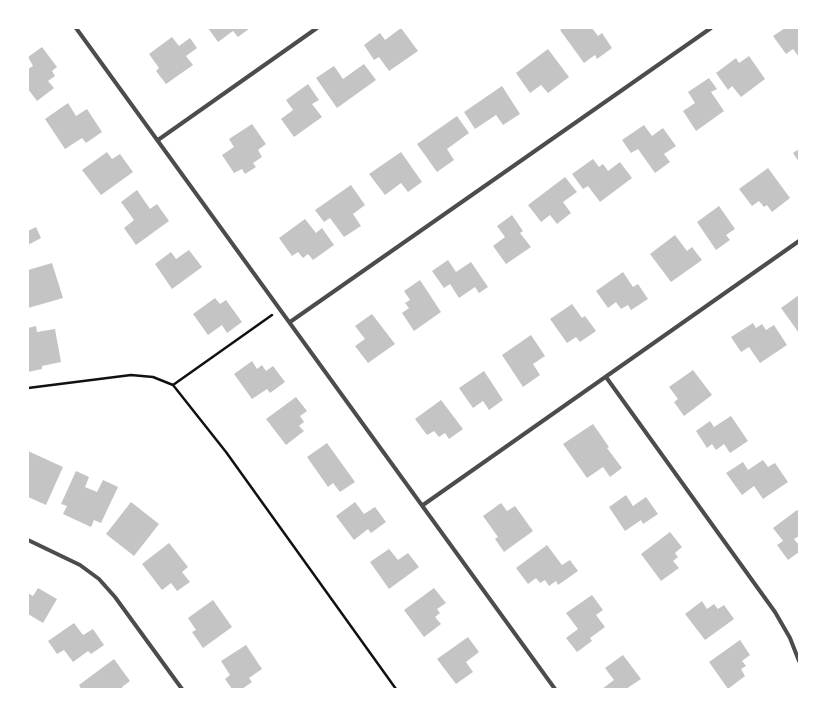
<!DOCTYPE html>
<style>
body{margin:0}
#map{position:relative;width:827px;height:717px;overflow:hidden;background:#fff;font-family:"Roboto Serif",serif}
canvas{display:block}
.frame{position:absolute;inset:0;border:29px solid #fff;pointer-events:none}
</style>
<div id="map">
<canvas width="827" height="717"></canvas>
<div class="frame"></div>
</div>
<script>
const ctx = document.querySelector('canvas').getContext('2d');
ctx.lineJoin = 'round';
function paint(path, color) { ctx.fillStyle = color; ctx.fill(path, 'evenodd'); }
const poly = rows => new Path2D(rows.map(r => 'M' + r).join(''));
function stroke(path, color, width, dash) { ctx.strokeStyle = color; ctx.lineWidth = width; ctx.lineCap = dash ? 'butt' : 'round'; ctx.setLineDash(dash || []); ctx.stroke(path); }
const building = poly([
 [208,28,250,28,238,37,233,31,218,42],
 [401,28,418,51,389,71,379,57,374,60,364,45,380,33,385,40],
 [564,28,592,28,598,36,602,33,612,48,597,59,595,55,584,63,560,30],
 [785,28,799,28,799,57,793,49,786,54,773,36],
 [172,37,179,46,190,38,197,48,186,56,193,65,166,84,156,71,159,68,149,54],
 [42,47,57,67,52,71,55,76,48,81,54,88,37,101,28,89,28,69,33,66,28,57],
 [548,49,569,77,548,93,541,85,530,93,516,73],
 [749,56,765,79,741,97,732,86,728,90,716,73,736,58,739,63],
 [364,64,376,80,337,108,316,78,334,66,343,79],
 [709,78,717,89,711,92,724,111,696,131,683,111,695,103,688,92],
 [308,84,319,100,312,104,322,117,294,137,281,119,293,110,286,100],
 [502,86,520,114,503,125,496,115,475,129,464,112],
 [68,103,76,116,87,109,102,132,86,143,82,138,65,149,45,119],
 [457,116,469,133,447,149,454,160,437,172,417,144],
 [252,124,266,144,258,150,262,157,253,163,256,167,245,174,242,169,234,173,222,155,234,147,229,139],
 [644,125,652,136,663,128,676,146,664,154,670,162,655,173,638,149,631,153,622,140],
 [799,149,799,162,793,153],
 [107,152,112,159,120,154,133,172,101,195,82,170],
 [401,152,422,182,408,192,401,183,385,195,369,174],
 [593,159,599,167,603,164,608,171,620,162,632,178,600,202,588,186,583,189,572,174],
 [768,168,790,198,772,212,767,205,764,207,759,201,752,206,739,189],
 [565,177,577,192,563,202,571,213,557,224,550,215,541,222,528,205],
 [351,185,365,205,353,214,361,226,344,237,330,218,324,222,315,210],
 [137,190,150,209,157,204,169,221,136,245,124,228,134,220,121,202],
 [719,206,735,229,726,235,730,240,716,250,697,222],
 [512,215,523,231,520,233,531,247,506,264,493,246,505,237,497,226],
 [305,219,316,233,322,228,334,245,313,260,308,254,303,258,298,252,292,256,279,238],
 [36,227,41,238,28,245,28,231],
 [675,235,687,251,692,247,702,260,671,282,650,254],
 [189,250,202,267,172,289,155,264,171,252,176,259],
 [448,260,456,272,471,262,488,287,479,293,475,287,459,298,450,284,444,288,432,271],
 [52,263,63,298,28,308,28,270],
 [623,272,633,287,638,284,648,299,631,310,628,305,621,309,616,302,608,308,596,291],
 [420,280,441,312,414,331,402,313,409,308,405,303,410,300,404,291],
 [799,295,799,333,781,308],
 [215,298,220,304,226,300,242,322,227,333,222,325,208,335,193,314],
 [572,304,582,318,585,316,596,331,580,342,576,337,567,343,550,319],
 [372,314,395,344,368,363,355,346,365,339,355,326],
 [753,323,756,328,762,324,766,330,774,325,787,345,760,363,749,347,741,352,731,337],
 [36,326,37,332,55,329,61,362,42,366,42,369,28,372,28,328],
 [531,335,545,356,533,364,540,375,523,387,502,355],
 [252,361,257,369,262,365,266,371,273,366,285,382,270,393,267,389,252,399,234,374],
 [693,370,712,395,684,416,674,402,678,399,669,387],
 [484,371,503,400,489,410,483,401,473,408,459,388],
 [296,397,307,411,300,416,304,422,299,426,304,431,286,445,266,419],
 [441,400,463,429,449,439,445,433,439,437,434,431,427,435,415,419],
 [731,416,748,441,730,453,724,444,716,450,712,444,707,448,696,431,710,421,714,427],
 [593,424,609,447,607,448,622,468,610,477,603,467,587,478,563,444],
 [327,443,355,482,340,492,333,483,328,487,307,457],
 [28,451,63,467,46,505,28,497],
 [763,460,768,467,775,463,788,482,763,499,754,486,742,495,726,473,743,462,748,470],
 [76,471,89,477,85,487,97,492,103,480,118,487,101,523,94,520,91,527,63,514,67,506,61,504],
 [626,495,633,506,646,497,658,514,643,524,641,520,625,531,609,507],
 [131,502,159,524,134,556,106,534],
 [355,502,364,514,375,507,386,522,371,533,368,529,354,540,336,516],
 [501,503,507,511,515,506,533,531,504,552,495,539,498,537,483,516],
 [797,510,799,512,799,536,794,539,799,545,799,552,788,560,777,545,783,541,773,528],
 [670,532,682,547,675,553,678,557,673,561,679,568,661,581,641,554],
 [169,543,188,567,182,572,190,582,177,591,171,583,162,590,142,564],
 [547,545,562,565,570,560,578,571,558,585,556,581,549,586,545,580,540,583,536,578,528,584,516,568],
 [389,549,398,560,408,553,419,567,389,589,370,562],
 [38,588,57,599,43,623,28,614,28,593,33,596],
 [434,588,446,603,437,609,440,613,435,617,441,624,424,637,404,610],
 [592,595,603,610,596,615,605,627,590,638,592,641,577,652,566,638,578,629,566,613],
 [213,600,232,627,203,648,192,632,196,630,188,618],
 [702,601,707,609,714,604,718,609,724,605,734,619,705,640,685,614],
 [74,623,83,635,93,629,104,645,91,654,88,651,73,662,64,650,57,654,48,641],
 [468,637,479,652,466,662,473,672,456,684,437,659],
 [740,640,750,655,742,661,746,666,741,669,745,676,728,689,709,662],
 [246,645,262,669,249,678,252,682,242,689,232,689,225,679,230,675,221,661],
 [623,655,641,679,626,689,602,689,614,680,605,668],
 [114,659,130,681,122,687,123,689,81,689,79,685]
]);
const path = poly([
 [173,385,272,315],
 [28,388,131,375,153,377,173,385,226,452,396,689]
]);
const minor = poly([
 [76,28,555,689],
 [158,140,317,28],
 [290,322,711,28],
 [606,377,775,612,790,638,799,661],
 [423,505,799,241],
 [28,540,80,565,99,579,115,597,182,689]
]);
paint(building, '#c4c4c4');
stroke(path, '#111', 2.5);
stroke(minor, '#4c4c4c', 4);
</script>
